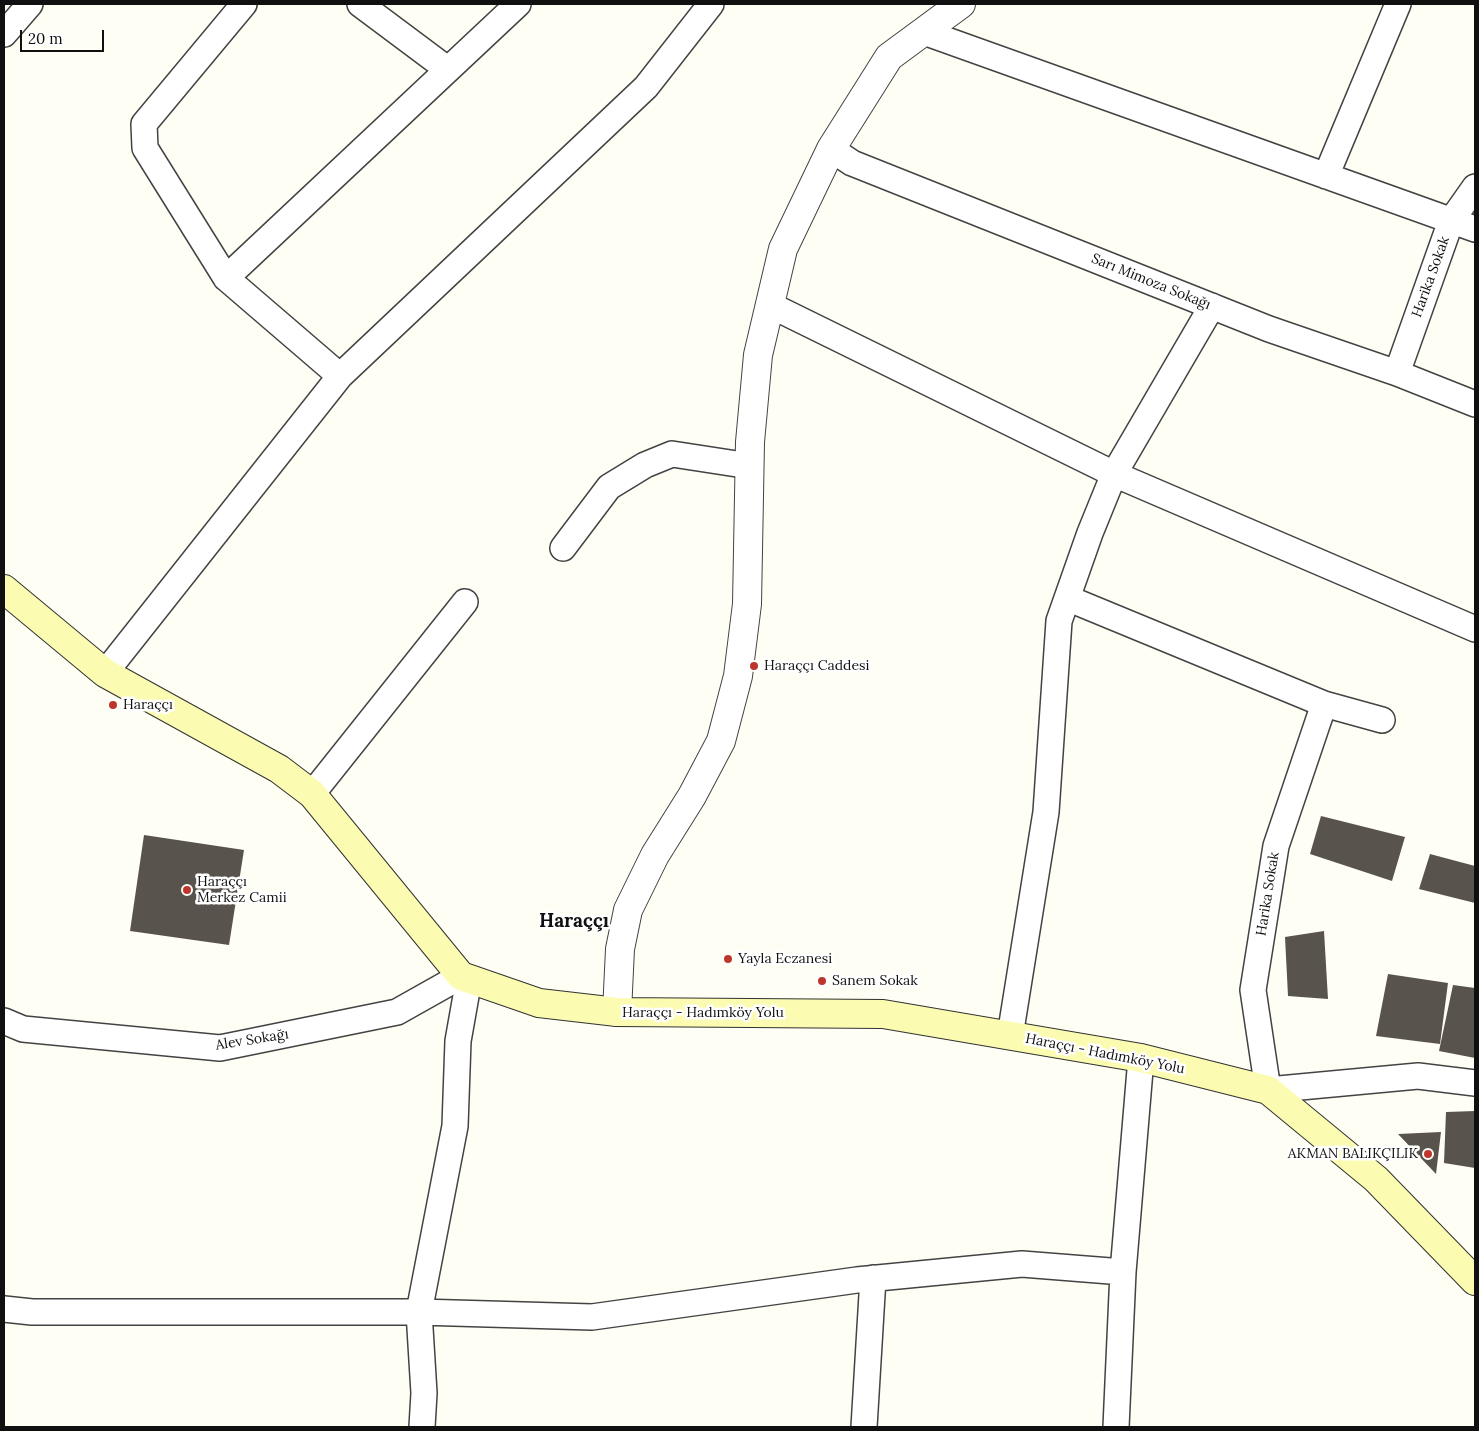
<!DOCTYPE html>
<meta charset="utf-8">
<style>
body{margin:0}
#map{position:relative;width:1479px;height:1431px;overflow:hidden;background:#fffef4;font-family:Lora,serif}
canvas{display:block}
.frame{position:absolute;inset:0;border:5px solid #101010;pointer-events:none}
.scale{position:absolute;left:20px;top:30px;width:84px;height:22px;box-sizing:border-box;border:2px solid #101010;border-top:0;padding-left:6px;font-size:15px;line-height:18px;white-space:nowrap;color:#101010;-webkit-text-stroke:4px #fff;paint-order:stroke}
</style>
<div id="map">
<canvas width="1479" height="1431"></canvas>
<div class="frame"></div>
<div class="scale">20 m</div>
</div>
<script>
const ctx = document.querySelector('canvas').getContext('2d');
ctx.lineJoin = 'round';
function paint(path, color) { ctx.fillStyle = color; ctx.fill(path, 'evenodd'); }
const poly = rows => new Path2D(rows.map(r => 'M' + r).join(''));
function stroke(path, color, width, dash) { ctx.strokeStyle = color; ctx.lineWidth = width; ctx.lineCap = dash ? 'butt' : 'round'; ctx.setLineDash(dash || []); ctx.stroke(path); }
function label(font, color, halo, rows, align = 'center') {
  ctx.font = font + ' Lora,serif'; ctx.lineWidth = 5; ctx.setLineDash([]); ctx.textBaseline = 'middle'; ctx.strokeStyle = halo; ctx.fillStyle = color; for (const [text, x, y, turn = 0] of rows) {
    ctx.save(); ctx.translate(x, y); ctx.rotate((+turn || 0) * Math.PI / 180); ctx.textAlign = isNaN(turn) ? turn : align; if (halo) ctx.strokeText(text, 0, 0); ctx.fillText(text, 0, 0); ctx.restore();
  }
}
const building = poly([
 [1321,816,1405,837,1392,881,1310,854],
 [144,835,244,850,229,945,130,931],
 [1430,854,1475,866,1475,903,1419,889],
 [1324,931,1328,999,1288,996,1285,937],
 [1388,974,1448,983,1440,1044,1376,1036],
 [1453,985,1475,988,1475,1058,1439,1051],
 [1475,1111,1475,1168,1444,1163,1446,1112],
 [1441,1132,1436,1174,1398,1134]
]);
const minor = poly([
 [244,4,144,124,145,148,226,278,518,4],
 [360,4,447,69],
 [924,32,1475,229],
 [4,34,30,4],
 [831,149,852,163,1269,329,1397,373,1475,404],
 [1326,176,1398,4],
 [226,278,340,376],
 [770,305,1114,474,1475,629],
 [1397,373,1451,221,1475,187],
 [563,548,609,487,645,465,672,454,750,466],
 [1067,598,1324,704,1382,720],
 [105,673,340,376,646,87,711,4],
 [1324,704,1276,846,1253,990,1268,1090,1418,1076,1475,1083],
 [312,794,465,602],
 [4,1021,23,1029,220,1048,397,1012,461,976],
 [1010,1036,1046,812,1059,621,1090,533,1114,474,1212,306],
 [4,1309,32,1312,419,1312,592,1317,857,1280,1022,1264,1123,1272],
 [422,1427,424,1393,419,1312,455,1126,458,1041,469,979],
 [864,1427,873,1278],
 [1116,1427,1123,1272,1141,1058]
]);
const tertiary = poly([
 [617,1012,620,949,628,910,655,855,692,796,721,741,738,676,747,604,750,442,758,355,783,249,831,149,889,57,961,4]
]);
const secondary = poly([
 [4,589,105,673,279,769,312,794,461,976,539,1003,617,1012,883,1014,1141,1058,1268,1090,1376,1179,1475,1281]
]);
const markers = [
 [754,666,5,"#bd362b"],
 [113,705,5,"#bd362b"],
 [187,890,5,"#bd362b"],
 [728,959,5,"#bd362b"],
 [822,981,5,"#bd362b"],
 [1428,1154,5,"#bd362b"]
];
const streetNames = [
 ["Harika Sokak",1431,277,-70],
 ["Sarı Mimoza Sokağı",1151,282,22],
 ["Harika Sokak",1268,894,-81],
 ["Haraççı - Hadımköy Yolu",703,1013],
 ["Alev Sokağı",252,1040,-9],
 ["Haraççı - Hadımköy Yolu",1105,1054,11]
];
const poiNames = [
 ["Haraççı Caddesi",764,666],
 ["Haraççı",123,705],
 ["Haraççı",197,882],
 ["Merkez Camii",197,898],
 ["Yayla Eczanesi",738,959],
 ["Sanem Sokak",832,981],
 ["AKMAN BALIKÇILIK",1418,1154,"right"]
];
const districtNames = [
 ["Haraççı",574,922]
];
paint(building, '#59534d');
stroke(minor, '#434343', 28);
stroke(tertiary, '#434343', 30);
stroke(secondary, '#323232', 30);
stroke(minor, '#fff', 25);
stroke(tertiary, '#fff', 28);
stroke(secondary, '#fbfcb1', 28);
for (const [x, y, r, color] of markers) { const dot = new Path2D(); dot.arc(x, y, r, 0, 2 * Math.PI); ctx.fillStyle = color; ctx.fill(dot); stroke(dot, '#fff', 2); }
label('14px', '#101010', '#fff', streetNames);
label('14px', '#101010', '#fff', poiNames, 'left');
label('bold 19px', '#101010', '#fff', districtNames);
</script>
